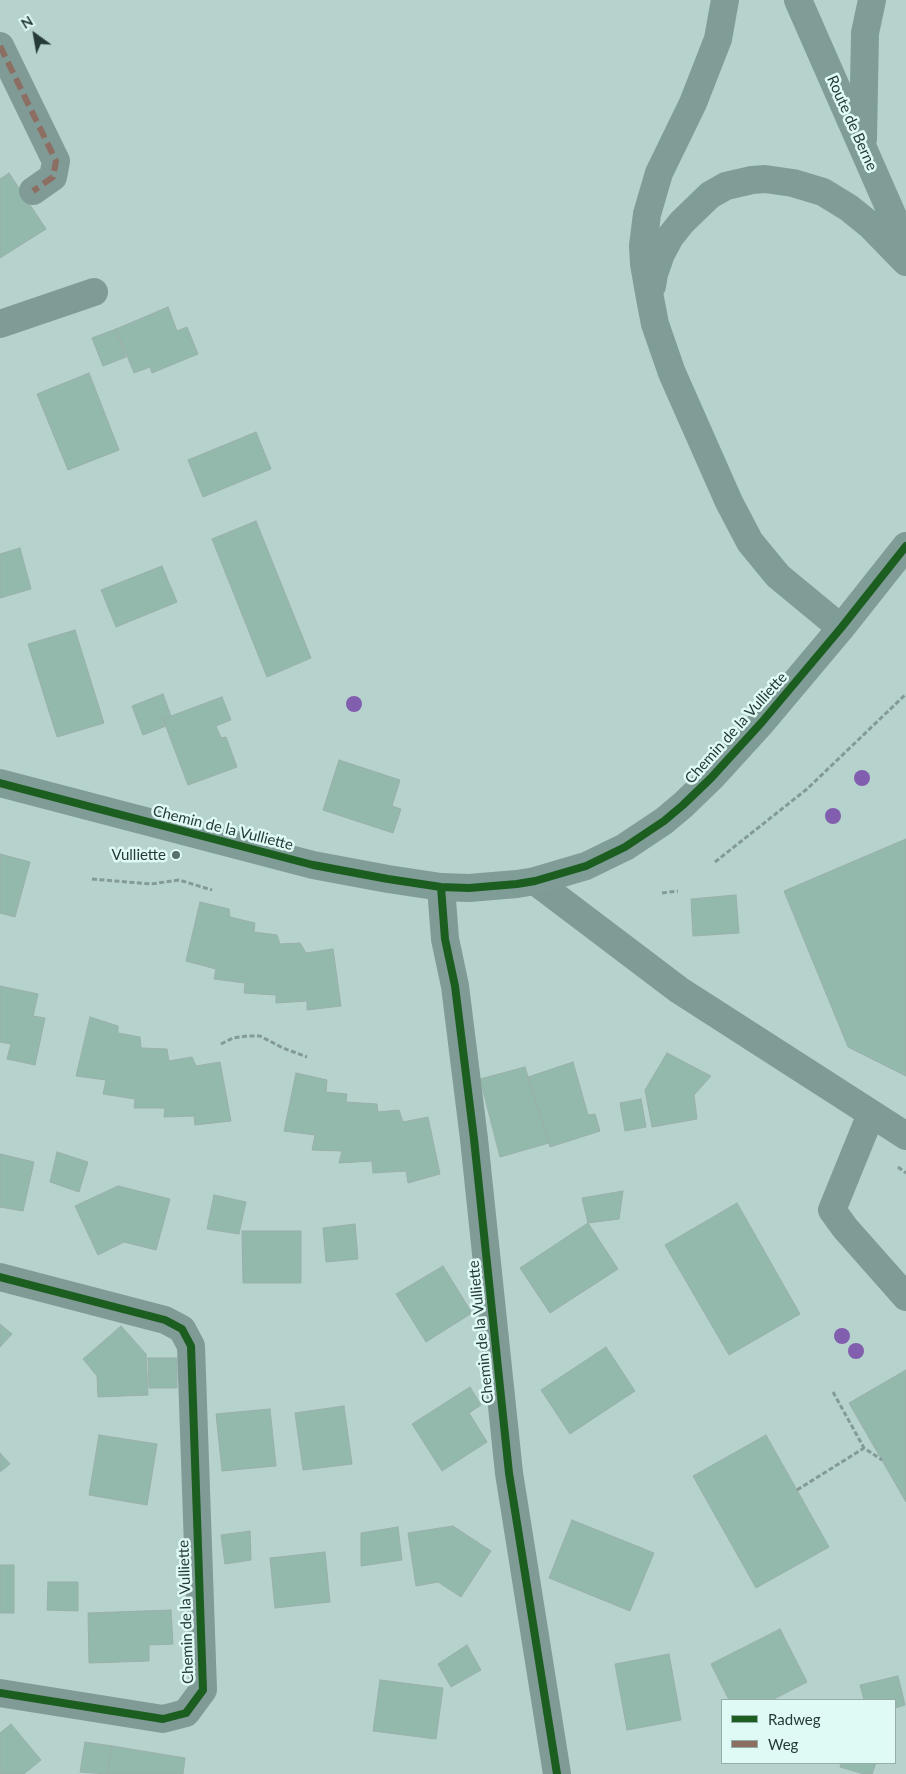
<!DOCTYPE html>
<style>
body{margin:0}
#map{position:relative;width:906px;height:1774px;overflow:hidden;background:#b5d2cd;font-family:Lato,sans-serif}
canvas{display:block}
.legend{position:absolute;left:721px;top:1699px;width:175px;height:65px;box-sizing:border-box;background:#dff9f4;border:1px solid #95ada9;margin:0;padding:6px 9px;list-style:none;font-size:15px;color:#263b38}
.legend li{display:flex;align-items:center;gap:10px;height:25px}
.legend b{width:25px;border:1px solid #95ada9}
.north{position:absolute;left:10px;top:10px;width:50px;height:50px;-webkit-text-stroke:4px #dff9f4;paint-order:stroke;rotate:328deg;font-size:14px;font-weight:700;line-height:20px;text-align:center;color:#263b38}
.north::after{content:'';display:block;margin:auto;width:18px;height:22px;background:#263b38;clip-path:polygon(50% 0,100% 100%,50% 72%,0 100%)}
</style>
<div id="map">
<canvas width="906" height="1774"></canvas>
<ul class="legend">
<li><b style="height:6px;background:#1b5e20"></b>Radweg</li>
<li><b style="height:6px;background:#8d6e63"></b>Weg</li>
</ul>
<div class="north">N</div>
</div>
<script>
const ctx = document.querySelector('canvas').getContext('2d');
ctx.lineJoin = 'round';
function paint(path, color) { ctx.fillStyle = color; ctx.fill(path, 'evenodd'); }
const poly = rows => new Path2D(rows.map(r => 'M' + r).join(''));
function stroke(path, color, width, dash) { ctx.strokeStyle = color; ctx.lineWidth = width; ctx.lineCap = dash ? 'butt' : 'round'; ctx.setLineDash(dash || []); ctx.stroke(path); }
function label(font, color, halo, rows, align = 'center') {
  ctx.font = font + ' Lato,sans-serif'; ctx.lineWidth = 5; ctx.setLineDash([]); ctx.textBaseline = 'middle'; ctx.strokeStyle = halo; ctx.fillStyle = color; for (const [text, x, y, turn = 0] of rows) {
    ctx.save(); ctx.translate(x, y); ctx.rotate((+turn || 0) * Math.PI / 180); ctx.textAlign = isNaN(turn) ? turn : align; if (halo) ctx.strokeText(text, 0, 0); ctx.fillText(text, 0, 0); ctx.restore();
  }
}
const building = poly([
 [9,173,46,229,0,258,0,179,9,173],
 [168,307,177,331,187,327,198,354,152,373,150,367,134,373,116,329,168,307],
 [116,329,126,357,103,366,92,338,116,329],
 [89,373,119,450,68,470,37,394,89,373],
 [256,432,271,469,203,497,188,460,256,432],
 [256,521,311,658,267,677,212,539,256,521],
 [20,548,31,589,0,598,0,554,20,548],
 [162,566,177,602,116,627,101,590,162,566],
 [75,630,104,723,57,737,28,644,75,630],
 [163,694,171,716,163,719,166,726,143,735,132,706,163,694],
 [222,697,231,720,216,726,221,738,226,737,237,767,188,785,163,719,222,697],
 [339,760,400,780,392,806,401,809,393,833,323,810,339,760],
 [906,839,906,1076,848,1047,784,891,906,839],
 [0,854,30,862,15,917,0,913,0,854],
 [736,895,739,933,693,936,691,899,736,895],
 [200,902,229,909,230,917,255,923,254,932,277,935,280,944,300,943,306,953,333,949,341,1006,307,1010,307,1001,276,1003,276,995,244,993,245,983,214,979,216,969,186,961,200,902],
 [0,986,38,994,33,1016,45,1018,35,1065,7,1059,11,1044,0,1042,0,986],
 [90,1017,118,1026,118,1033,140,1037,141,1048,167,1049,169,1061,192,1057,196,1066,220,1062,231,1121,195,1125,194,1116,164,1117,165,1108,134,1108,135,1099,103,1094,106,1080,76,1076,90,1017],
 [667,1053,711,1076,694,1095,697,1119,652,1127,645,1090,667,1053],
 [573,1062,588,1115,595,1114,600,1131,550,1147,528,1077,573,1062],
 [525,1067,549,1143,500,1157,480,1079,525,1067],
 [296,1073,327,1080,326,1092,347,1094,346,1102,377,1104,378,1112,399,1110,403,1122,428,1117,440,1174,408,1183,406,1171,373,1173,372,1161,339,1163,342,1151,312,1150,315,1135,284,1131,296,1073],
 [641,1099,646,1127,625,1131,620,1103,641,1099],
 [57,1152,88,1162,79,1192,50,1182,57,1152],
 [0,1154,34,1162,23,1211,0,1207,0,1154],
 [118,1186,170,1199,156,1250,124,1242,98,1255,75,1206,118,1186],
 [623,1191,619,1219,588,1223,582,1198,623,1191],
 [214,1195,246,1202,239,1234,207,1229,214,1195],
 [737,1203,800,1314,729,1355,665,1245,737,1203],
 [588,1223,618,1269,550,1313,520,1268,588,1223],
 [355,1224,358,1259,326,1262,323,1228,355,1224],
 [242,1231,301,1231,301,1283,243,1283,242,1231],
 [443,1266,472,1313,426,1342,396,1294,443,1266],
 [0,1324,12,1334,0,1347,0,1324],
 [121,1326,146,1354,148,1395,98,1397,97,1376,83,1359,121,1326],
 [606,1347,635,1391,570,1434,541,1390,606,1347],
 [148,1358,177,1358,177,1388,149,1388,148,1358],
 [906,1370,906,1502,849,1403,906,1370],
 [470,1387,481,1405,469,1413,487,1442,442,1471,412,1424,470,1387],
 [344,1406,352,1464,303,1470,295,1413,344,1406],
 [270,1409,276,1466,222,1471,216,1414,270,1409],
 [99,1435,157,1444,147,1505,89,1495,99,1435],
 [766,1435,829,1547,756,1588,693,1476,766,1435],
 [0,1453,10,1464,0,1472,0,1453],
 [572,1520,654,1553,630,1611,549,1578,572,1520],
 [453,1526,491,1551,461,1597,438,1582,416,1586,408,1533,453,1526],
 [398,1527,402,1560,361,1566,361,1533,398,1527],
 [250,1531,251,1560,225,1564,221,1535,250,1531],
 [325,1552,330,1602,275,1608,270,1558,325,1552],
 [0,1565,14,1565,14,1613,0,1613,0,1565],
 [48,1582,78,1582,78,1611,47,1610,48,1582],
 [171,1610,173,1644,149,1645,149,1661,89,1663,88,1613,171,1610],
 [780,1629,807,1682,772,1700,729,1700,711,1664,780,1629],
 [467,1645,481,1670,451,1687,438,1664,467,1645],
 [669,1654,681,1720,627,1730,615,1664,669,1654],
 [898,1676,905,1705,895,1708,895,1700,864,1700,860,1685,898,1676],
 [380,1680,443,1688,436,1739,373,1731,380,1680],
 [11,1724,41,1760,24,1774,0,1774,0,1733,11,1724],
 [85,1742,112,1746,107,1774,80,1772,85,1742],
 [112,1746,185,1758,183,1774,107,1774,112,1746],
 [841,1763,876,1763,872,1774,864,1774,840,1767,841,1763]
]);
const path = poly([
 [715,862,807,789,906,694],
 [92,879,151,884,179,880,212,890],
 [662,893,678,891],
 [221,1044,233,1038,247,1036,260,1036,283,1048,307,1057],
 [898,1167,906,1173],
 [833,1392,864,1448,882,1460],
 [797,1490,864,1448]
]);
const minor = poly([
 [0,46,56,161,53,177,33,191],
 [0,324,94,292],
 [535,881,679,990,906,1136],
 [441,887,445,939,455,986,474,1139,509,1473,557,1774],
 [871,1114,832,1210,845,1228,906,1297],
 [0,1277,165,1320,182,1329,191,1346,203,1690,186,1713,163,1719,0,1693]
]);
const major = poly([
 [725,0,718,39,693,103,659,173,647,214,643,246,644,264,650,298,655,324,672,373,729,502,750,542,778,576,841,628],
 [798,0,906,246],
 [863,139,865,33,872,0],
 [652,286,654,274,661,254,670,237,682,222,710,195,726,186,752,180,765,179,793,183,823,192,849,208,870,225,906,262],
 [0,783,313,865,388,879,441,887,469,888,517,884,535,881,586,866,625,847,664,821,683,805,711,778,762,722,841,628,906,546]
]);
const quiet = poly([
 [0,46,56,161,53,177,33,191]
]);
const cycleway = poly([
 [0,783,313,865,388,879,441,887,469,888,517,884,535,881,586,866,625,847,664,821,683,805,711,778,762,722,841,628,906,546],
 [441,887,445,939,455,986,474,1139,509,1473,557,1774],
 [0,1277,165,1320,182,1329,191,1346,203,1690,186,1713,163,1719,0,1693]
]);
const trees = [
 [354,704],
 [862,778],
 [833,816],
 [842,1336],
 [856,1351]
];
const markers = [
 [176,855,5,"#58706c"]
];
const streetNames = [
 ["Route de Berne",852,123,66],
 ["Chemin de la Vulliette",736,728,-48],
 ["Chemin de la Vulliette",223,828,14],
 ["Chemin de la Vulliette",481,1332,-96],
 ["Chemin de la Vulliette",186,1612,-92]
];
const poiNames = [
 ["Vulliette",166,855]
];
paint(building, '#93b9ad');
stroke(building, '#9aafa9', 1);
stroke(path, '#849a97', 3, [5, 2.5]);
stroke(minor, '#809a96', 28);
stroke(major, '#7f9c97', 28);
stroke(quiet, '#8d6e63', 6, [12, 6]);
stroke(cycleway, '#1b5e20', 8);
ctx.fillStyle = '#825eae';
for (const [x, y] of trees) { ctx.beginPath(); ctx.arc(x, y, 8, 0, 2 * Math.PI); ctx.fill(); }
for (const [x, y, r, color] of markers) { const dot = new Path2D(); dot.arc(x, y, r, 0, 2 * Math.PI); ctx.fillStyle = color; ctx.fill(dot); stroke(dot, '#dff9f4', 2); }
label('15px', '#263b38', '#dff9f4', streetNames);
label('15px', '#263b38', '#dff9f4', poiNames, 'right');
</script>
